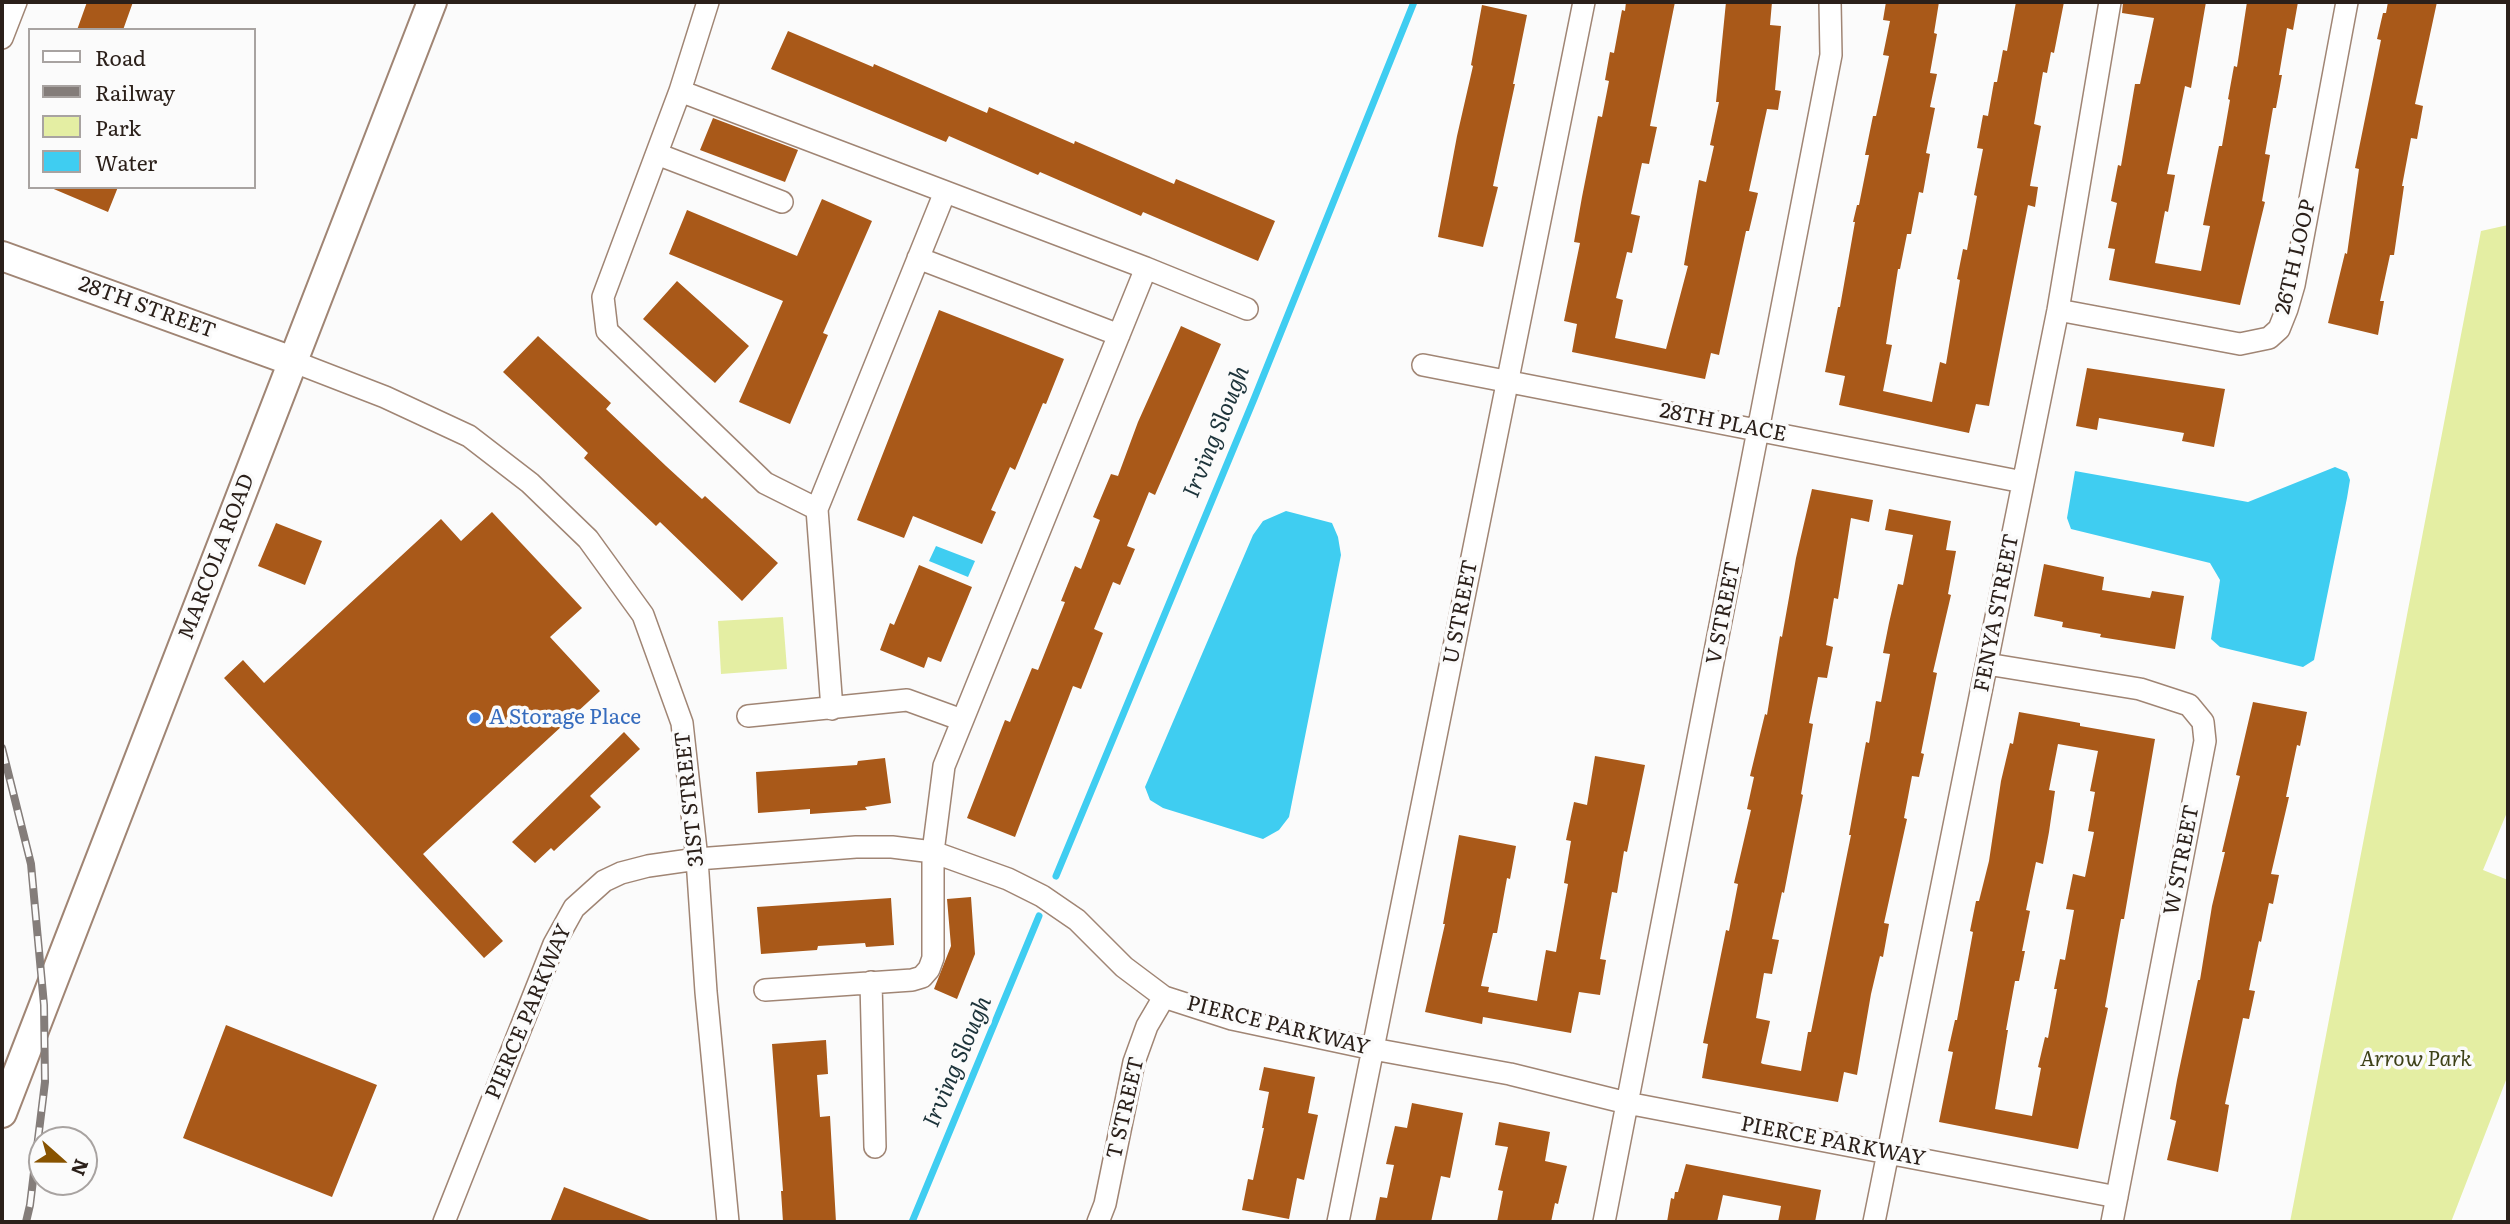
<!DOCTYPE html>
<style>
body{margin:0}
#map{position:relative;width:2510px;height:1224px;overflow:hidden;background:#fbfbfb;font-family:Literata,serif}
canvas{display:block}
.frame{position:absolute;inset:0;border:4px solid #2b201a;pointer-events:none}
.legend{position:absolute;left:28px;top:28px;width:228px;height:161px;box-sizing:border-box;background:#fbfbfb;border:2px solid #a8a3a1;margin:0;padding:9px 12px;list-style:none;font-size:21px;color:#2b201a}
.legend li{display:flex;align-items:center;gap:14px;height:35px}
.legend b{width:35px;border:2px solid #a8a3a1}
.north{position:absolute;left:28px;top:1126px;width:70px;height:70px;box-sizing:border-box;background:#fbfbfb;border:2px solid #a8a3a1;border-radius:50%;rotate:111deg;font-size:19px;font-weight:700;line-height:28px;text-align:center;color:#2b201a}
.north::after{content:'';display:block;margin:auto;width:24px;height:32px;background:#885300;clip-path:polygon(50% 0,100% 100%,50% 72%,0 100%)}
</style>
<div id="map">
<canvas width="2510" height="1224"></canvas>
<div class="frame"></div>
<ul class="legend">
<li><b style="height:9px;background:#fff"></b>Road</li>
<li><b style="height:9px;background:#847d7a"></b>Railway</li>
<li><b style="height:19px;background:#e4eea3"></b>Park</li>
<li><b style="height:19px;background:#3fcdf1"></b>Water</li>
</ul>
<div class="north">N</div>
</div>
<script>
const ctx = document.querySelector('canvas').getContext('2d');
ctx.lineJoin = 'round';
function paint(path, color) { ctx.fillStyle = color; ctx.fill(path, 'evenodd'); }
const poly = rows => new Path2D(rows.map(r => 'M' + r).join(''));
function stroke(path, color, width, dash) { ctx.strokeStyle = color; ctx.lineWidth = width; ctx.lineCap = dash ? 'butt' : 'round'; ctx.setLineDash(dash || []); ctx.stroke(path); }
function label(font, color, halo, rows, align = 'center') {
  ctx.font = font + ' Literata,serif'; ctx.lineWidth = 7; ctx.setLineDash([]); ctx.textBaseline = 'middle'; ctx.strokeStyle = halo; ctx.fillStyle = color; for (const [text, x, y, turn = 0] of rows) {
    ctx.save(); ctx.translate(x, y); ctx.rotate((+turn || 0) * Math.PI / 180); ctx.textAlign = isNaN(turn) ? turn : align; if (halo) ctx.strokeText(text, 0, 0); ctx.fillText(text, 0, 0); ctx.restore();
  }
}
const green = poly([
 [2508,225,2508,810,2483,870,2508,880,2508,1075,2451,1222,2290,1222,2481,231],
 [783,617,787,669,721,674,718,621]
]);
const water = poly([
 [2335,467,2347,472,2350,480,2347,498,2314,660,2303,667,2220,647,2211,639,2220,580,2210,563,2071,529,2067,518,2075,471,2248,502],
 [1286,511,1332,523,1338,537,1341,555,1289,817,1279,830,1263,839,1163,808,1150,800,1145,787,1253,535,1263,521],
 [936,546,975,561,968,577,929,561]
]);
const stream = poly([
 [1056,876,1254,399,1414,2],
 [912,1222,1039,916]
]);
const building = poly([
 [87,2,133,2,123,30,77,30],
 [1626,2,1675,2,1650,126,1657,127,1649,164,1642,163,1631,214,1640,216,1632,253,1627,252,1616,298,1623,300,1615,338,1666,349,1688,266,1684,265,1699,180,1706,182,1714,146,1710,145,1719,102,1716,102,1726,2,1772,2,1770,25,1781,26,1775,90,1781,91,1778,110,1767,109,1749,191,1758,193,1749,231,1746,231,1719,355,1711,353,1705,379,1572,352,1577,324,1564,321,1580,243,1574,242,1582,197,1598,116,1602,117,1609,81,1605,80,1610,52,1614,53,1622,10,1625,11],
 [1886,2,1939,2,1934,33,1937,34,1930,73,1937,74,1930,107,1935,108,1926,153,1930,154,1923,193,1919,192,1911,234,1907,234,1900,269,1898,269,1886,344,1892,345,1883,391,1932,402,1940,362,1946,364,1960,280,1957,279,1963,249,1967,250,1977,196,1974,195,1983,149,1977,148,1983,115,1988,116,1994,82,1997,82,2003,50,2007,51,2016,2,2064,2,2054,53,2051,52,2047,73,2043,72,2034,124,2041,126,2030,186,2038,187,2035,207,2028,205,1989,406,1976,404,1969,433,1839,405,1845,376,1825,372,1838,307,1840,307,1855,222,1853,222,1857,205,1859,205,1869,155,1865,155,1873,116,1876,116,1889,56,1883,55,1890,21,1883,20],
 [2123,2,2206,2,2191,88,2185,86,2167,174,2175,175,2168,212,2165,211,2155,263,2201,271,2210,226,2203,225,2219,146,2222,146,2230,100,2228,99,2234,66,2237,67,2247,2,2298,2,2293,30,2287,28,2279,75,2282,75,2276,108,2273,108,2265,154,2270,155,2262,201,2265,202,2240,305,2109,280,2115,249,2108,248,2117,203,2111,201,2118,165,2121,166,2135,84,2140,84,2154,18,2122,13],
 [2388,2,2437,2,2415,104,2423,106,2417,139,2411,138,2402,186,2404,186,2394,255,2390,255,2380,301,2384,301,2378,335,2328,323,2345,253,2347,254,2359,169,2355,168,2381,40,2377,39,2383,13,2386,13],
 [1482,5,1527,15,1513,84,1515,84,1493,186,1498,187,1483,247,1438,237,1457,136,1473,66,1471,65],
 [788,31,873,67,874,64,987,113,989,107,1074,144,1075,141,1174,184,1176,179,1275,221,1258,261,1143,212,1141,216,1040,172,1038,175,949,136,946,142,771,69],
 [713,118,798,150,785,182,700,150],
 [49,187,118,187,108,212],
 [822,199,872,221,823,333,828,335,790,424,739,402,783,301,669,254,687,210,797,256],
 [677,281,749,346,715,383,643,319],
 [939,310,1064,359,1046,404,1043,403,1015,470,1010,467,991,510,996,512,982,544,913,516,904,538,857,520],
 [1181,326,1221,344,1155,495,1149,492,1127,546,1135,549,1120,585,1113,582,1094,629,1103,633,1081,689,1073,686,1015,837,967,818,1005,720,1010,722,1032,668,1038,670,1065,602,1061,601,1075,566,1081,569,1100,520,1093,517,1111,474,1118,476,1138,422],
 [538,336,611,403,606,409,666,466,702,499,705,496,778,563,742,601,660,522,656,526,584,458,588,453,503,372],
 [2087,368,2225,389,2214,447,2182,441,2184,433,2099,418,2097,430,2076,426],
 [1812,489,1873,500,1869,522,1851,518,1838,599,1834,598,1826,645,1833,647,1827,678,1818,677,1809,723,1813,724,1801,794,1803,795,1784,893,1782,892,1772,939,1779,940,1772,974,1764,973,1756,1018,1770,1021,1761,1063,1763,1064,1801,1071,1808,1032,1811,1032,1851,835,1849,835,1866,742,1869,743,1876,701,1881,702,1890,654,1883,653,1889,623,1898,584,1903,585,1913,535,1885,530,1889,509,1951,521,1946,550,1956,551,1948,594,1951,595,1933,672,1937,673,1921,753,1924,754,1919,777,1912,776,1904,818,1907,819,1884,923,1889,924,1883,957,1880,956,1871,994,1857,1075,1844,1072,1838,1102,1702,1078,1708,1044,1703,1043,1726,930,1729,931,1738,884,1734,883,1751,810,1747,809,1754,777,1750,776,1765,714,1767,715,1780,636,1782,637,1796,558],
 [492,512,582,608,550,637,600,691,423,854,503,941,484,958,224,678,243,660,264,683,441,519,461,541],
 [276,523,322,541,305,585,258,566],
 [2044,564,2104,577,2102,590,2150,598,2152,591,2184,596,2175,649,2100,637,2101,634,2062,627,2063,622,2034,616],
 [919,565,972,587,941,662,928,657,924,668,880,650,890,623,894,625],
 [2253,702,2307,712,2300,746,2297,745,2286,797,2289,797,2271,874,2279,875,2273,904,2269,903,2261,942,2259,941,2249,990,2255,991,2249,1019,2243,1018,2225,1104,2229,1105,2218,1172,2167,1160,2176,1121,2170,1119,2177,1080,2198,980,2200,980,2212,906,2225,852,2222,852,2240,776,2236,775],
 [2019,712,2080,723,2080,726,2155,739,2124,919,2121,919,2112,969,2105,1007,2108,1008,2078,1149,1939,1122,1953,1052,1948,1051,1955,1020,1957,1020,1973,932,1970,931,1976,901,1979,901,1989,861,2001,781,2010,743,2013,744],
 [2058,744,2098,751,2090,791,2095,792,2088,831,2094,832,2085,877,2073,874,2066,909,2074,910,2065,960,2060,959,2054,989,2057,989,2048,1038,2045,1037,2038,1067,2041,1068,2032,1116,1995,1109,2008,1030,2006,1030,2015,981,2019,981,2025,951,2022,951,2030,911,2026,910,2036,862,2043,864,2049,832,2055,791,2049,790],
 [624,732,640,749,590,796,601,807,554,851,551,848,535,863,512,842],
 [1595,756,1645,765,1627,852,1624,851,1617,893,1612,892,1600,959,1606,960,1600,995,1579,992,1571,1033,1483,1017,1482,1024,1425,1012,1445,924,1443,924,1459,835,1516,846,1510,879,1507,878,1497,933,1493,933,1481,986,1489,987,1488,992,1537,1001,1546,950,1556,952,1568,884,1564,883,1571,841,1566,840,1574,802,1587,805],
 [885,758,891,803,865,807,867,810,810,814,810,809,758,813,756,772,857,765,858,761],
 [971,897,975,954,957,999,934,989,951,946,947,899],
 [891,898,894,945,866,947,865,943,818,946,817,950,761,954,757,907],
 [226,1025,377,1085,332,1197,183,1138],
 [826,1040,828,1074,817,1075,820,1117,830,1116,836,1222,783,1222,781,1191,783,1191,772,1044],
 [1264,1067,1315,1077,1308,1113,1318,1115,1304,1180,1297,1178,1289,1219,1242,1210,1248,1179,1253,1180,1264,1128,1262,1128,1269,1092,1259,1090],
 [1412,1103,1463,1113,1450,1178,1441,1176,1431,1222,1375,1222,1380,1197,1387,1198,1394,1165,1386,1164,1395,1126,1407,1128],
 [1499,1122,1550,1132,1545,1161,1567,1166,1558,1204,1555,1203,1551,1222,1497,1222,1503,1191,1498,1190,1508,1147,1495,1145],
 [1686,1164,1821,1190,1815,1222,1778,1222,1781,1206,1723,1195,1717,1222,1667,1222,1671,1198,1674,1199,1675,1192,1678,1192],
 [564,1187,652,1221,652,1222,550,1222]
]);
const minor = poly([
 [708,2,680,91,603,297,607,331,765,483,817,509],
 [2,38,16,2],
 [680,91,1146,268,1247,309],
 [657,154,782,202],
 [918,258,1119,335],
 [2058,310,2240,344,2269,338,2279,329,2287,309,2294,285,2347,2],
 [292,361,385,397,469,436,530,483,588,539,643,615,682,723,697,859,706,992,728,1222],
 [1423,365,2023,482],
 [1987,664,2140,689,2189,705,2203,722,2205,741,2112,1222],
 [832,709,817,509,945,192],
 [748,716,907,700,962,720],
 [871,982,875,1147],
 [765,990,912,980,922,977,929,969,933,958,933,852,944,766,1146,268],
 [444,1222,554,944,574,908,604,881,621,873,648,866,697,859,856,847,892,847,933,852,1008,879,1042,896,1077,920,1124,967,1164,997,1232,1019,1373,1049,1510,1074,1627,1103,2117,1197],
 [1098,1222,1105,1204,1134,1062,1147,1026,1164,997],
 [1338,1222,1584,2],
 [1604,1222,1831,55,1830,2],
 [1874,1222,2058,310,2110,2]
]);
const major = poly([
 [2,256,292,361],
 [2,1113,432,2]
]);
const rail = poly([
 [2,748,31,864,44,1005,45,1082,30,1205,26,1222]
]);
const markers = [
 [475,718,7,"#3f7fe0"]
];
const streetNames = [
 ["26TH LOOP",2296,257,-77],
 ["28TH STREET",147,308,20],
 ["28TH PLACE",1723,423,11],
 ["MARCOLA ROAD",217,557,-69],
 ["U STREET",1461,612,-79],
 ["V STREET",1724,613,-79],
 ["FENYA STREET",1997,613,-79],
 ["31ST STREET",690,799,-96],
 ["W STREET",2182,860,-79],
 ["PIERCE PARKWAY",529,1012,-67],
 ["PIERCE PARKWAY",1278,1026,14],
 ["T STREET",1126,1108,-77],
 ["PIERCE PARKWAY",1833,1142,11]
];
const shopNames = [
 ["A Storage Place",489,718]
];
const parkNames = [
 ["Arrow Park",2416,1060]
];
const waterNames = [
 ["Irving Slough",1217,432,-68],
 ["Irving Slough",958,1062,-67]
];
paint(green, '#e4eea3');
paint(water, '#3fcdf1');
stroke(stream, '#3fcdf1', 7);
paint(building, '#a95919');
stroke(minor, '#a08574', 24);
stroke(major, '#a08574', 32);
stroke(minor, '#fff', 21);
stroke(major, '#fff', 28);
stroke(rail, '#847d7a', 8);
stroke(rail, '#fbfbfb', 5, [16]);
for (const [x, y, r, color] of markers) { const dot = new Path2D(); dot.arc(x, y, r, 0, 2 * Math.PI); ctx.fillStyle = color; ctx.fill(dot); stroke(dot, '#fbfbfb', 2.5); }
label('21px', '#2b201a', '#fbfbfb', streetNames);
label('21px', '#366cbe', '#fbfbfb', shopNames, 'left');
label('italic 21px', '#3d4117', '#fbfbfb', parkNames);
label('italic 23px', '#1c333a', '#fbfbfb', waterNames);
</script>
